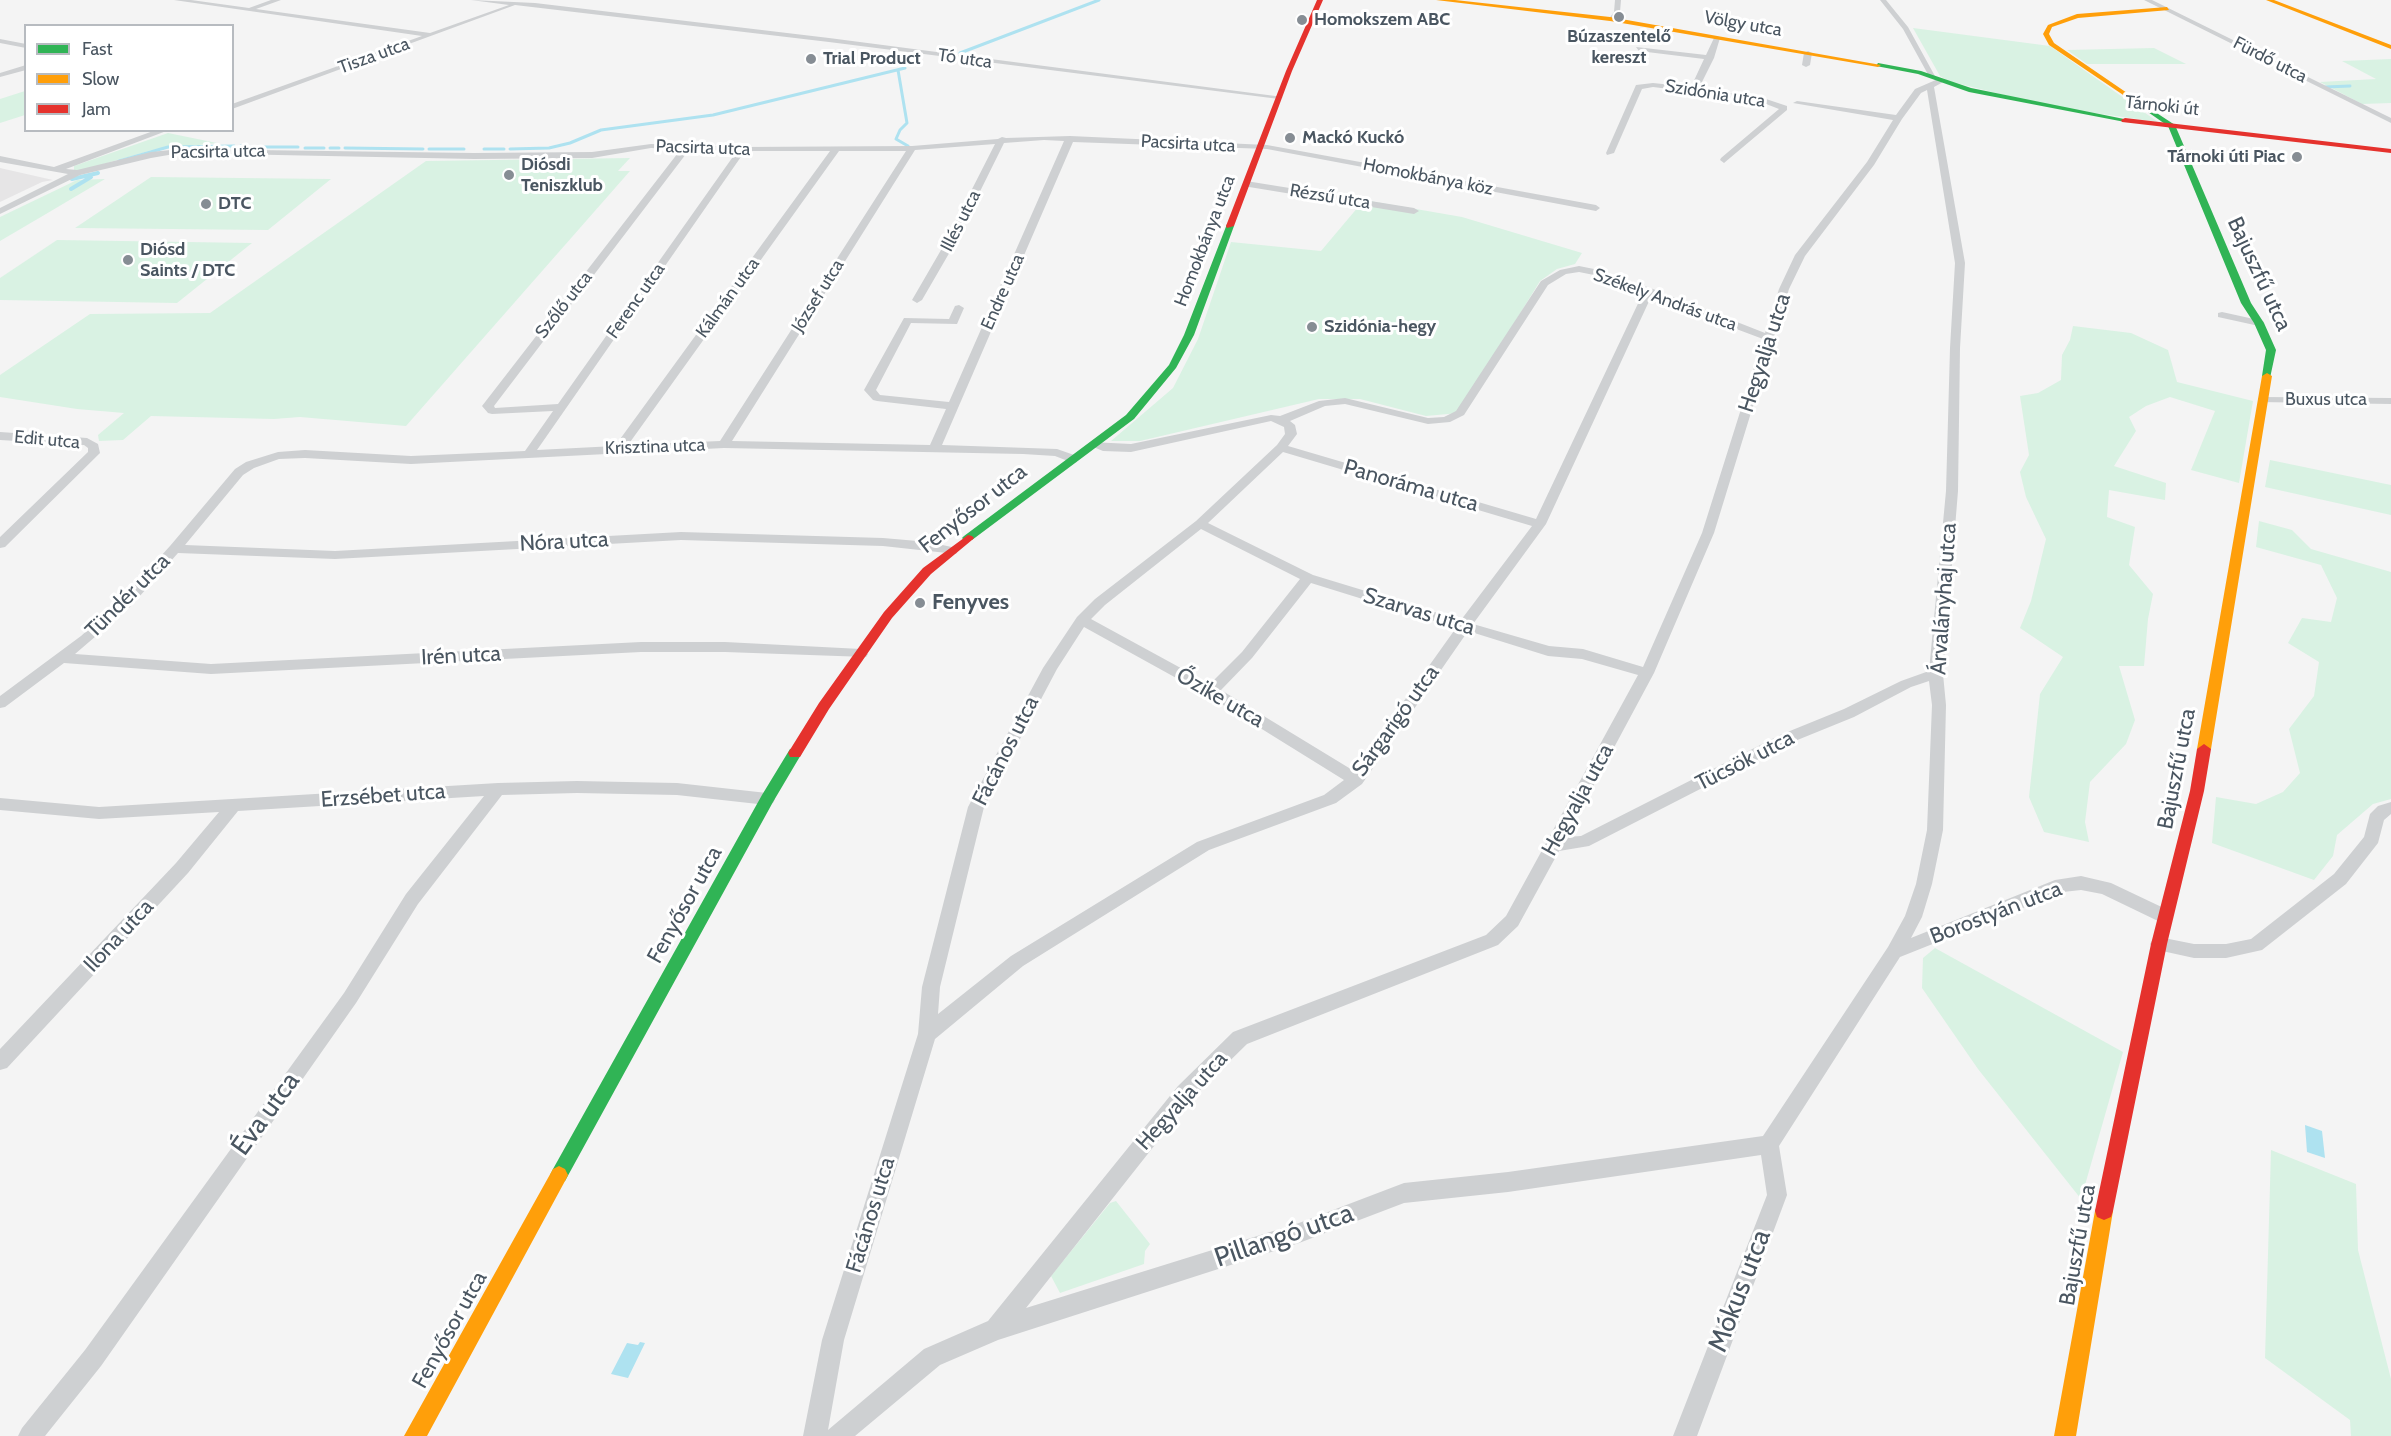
<!DOCTYPE html>
<meta charset="utf-8">
<style>
body{margin:0}
#map{position:relative;width:2391px;height:1436px;overflow:hidden;background:#f4f4f4;font-family:Cabin,sans-serif}
canvas{display:block}
.legend{position:absolute;left:24px;top:24px;width:210px;height:108px;box-sizing:border-box;background:#fff;border:2px solid #b7bbc0;margin:0;padding:8px 10px;list-style:none;font-size:18px;color:#4a5661}
.legend li{display:flex;align-items:center;gap:12px;height:30px}
.legend b{width:30px;border:2px solid #b7bbc0}
</style>
<div id="map">
<canvas width="2391" height="1436"></canvas>
<ul class="legend">
<li><b style="height:8px;background:#30b455"></b>Fast</li>
<li><b style="height:8px;background:#ff9f0a"></b>Slow</li>
<li><b style="height:8px;background:#e5322d"></b>Jam</li>
</ul>
</div>
<script>
const ctx = document.querySelector('canvas').getContext('2d');
ctx.lineJoin = 'round';
function paint(path, color) { ctx.fillStyle = color; ctx.fill(path, 'evenodd'); }
const poly = rows => new Path2D(rows.map(r => 'M' + r).join(''));
function stroke(path, color, width, dash) { ctx.strokeStyle = color; ctx.lineWidth = width; ctx.lineCap = dash ? 'butt' : 'round'; ctx.setLineDash(dash || []); ctx.stroke(path); }
function label(font, color, halo, rows, align = 'center') {
  ctx.font = font + ' Cabin,sans-serif'; ctx.lineWidth = 6; ctx.setLineDash([]); ctx.textBaseline = 'middle'; ctx.strokeStyle = halo; ctx.fillStyle = color; for (const [text, x, y, turn = 0] of rows) {
    ctx.save(); ctx.translate(x, y); ctx.rotate((+turn || 0) * Math.PI / 180); ctx.textAlign = isNaN(turn) ? turn : align; if (halo) ctx.strokeText(text, 0, 0); ctx.fillText(text, 0, 0); ctx.restore();
  }
}
const education = poly([
 [0,168,53,180,42,182,0,202]
]);
const green = poly([
 [1913,28,2050,46,2158,122,2052,107,1948,81,1940,76],
 [2154,48,2186,64,2087,64,2067,50],
 [2391,59,2391,103,2362,104,2320,82,2376,79,2342,61],
 [25,91,25,115,0,123,0,99],
 [168,133,217,143,152,150,83,170,74,170,74,166],
 [630,158,618,171,630,171,406,426,300,417,274,419,151,416,123,440,99,441,98,435,124,413,77,409,0,397,0,375,90,314,210,313,426,161],
 [151,177,331,179,268,230,75,228],
 [105,179,46,214,0,241,0,217,77,180],
 [1364,200,1462,217,1582,253,1575,264,1557,269,1540,281,1459,413,1426,416,1360,399,1319,399,1140,441,1111,441,1173,388,1198,339,1231,242,1321,251],
 [57,240,252,243,177,303,0,300,0,278],
 [2073,326,2131,333,2168,350,2177,382,2253,401,2239,483,2191,470,2215,411,2170,397,2146,406,2129,417,2136,431,2114,466,2166,483,2165,500,2109,490,2107,517,2135,527,2129,565,2153,594,2148,619,2144,666,2119,666,2135,720,2126,744,2090,782,2085,822,2089,842,2044,832,2029,797,2040,694,2063,657,2020,628,2031,601,2046,539,2026,497,2020,472,2029,455,2020,396,2038,393,2061,380,2062,355,2070,340],
 [2270,460,2391,485,2391,515,2265,487],
 [2259,521,2292,530,2311,549,2391,572,2391,799,2373,804,2337,835,2333,856,2314,880,2212,843,2216,797,2256,804,2283,792,2300,773,2289,729,2314,696,2319,662,2288,643,2302,618,2331,622,2337,598,2321,565,2256,547],
 [1935,948,2123,1052,2081,1199,1978,1069,1922,988,1923,958],
 [2271,1150,2356,1184,2358,1250,2391,1379,2391,1436,2351,1436,2350,1420,2265,1358],
 [1116,1201,1150,1244,1145,1251,1144,1264,1060,1293,1051,1276,1110,1203]
]);
const water = poly([
 [2305,1125,2322,1131,2325,1158,2307,1152],
 [640,1342,645,1343,628,1378,611,1374,627,1343,638,1345]
]);
const streamFar1 = poly([
 [960,53,1099,0],
 [898,70,907,123,900,130,896,139,908,146],
 [2325,87,2350,86],
 [241,146,252,147],
 [261,147,298,147],
 [305,148,324,148],
 [330,148,339,148],
 [345,148,423,149],
 [429,149,464,149],
 [484,149,504,149],
 [510,149,549,148,570,143,601,130,713,115,905,68],
 [119,161,168,147,234,146]
]);
const stream = poly([
 [72,179,98,173],
 [71,189,91,177]
]);
const street = poly([
 [174,0,191,0,249,8,271,0,281,0,256,9,430,33,509,5,471,0,535,3,829,38,1283,97,1279,99,829,42,515,5,232,109,232,104,422,36,174,0],
 [1615,0,1621,0,1620,12,1612,20,1608,20,1614,12,1615,0],
 [1880,0,1886,0,1908,27,1936,78,1930,78,1903,29,1880,0],
 [2144,0,2152,0,2391,118,2391,123,2144,0],
 [1717,36,1720,38,1714,58,1699,88,1763,98,1787,106,1787,110,1724,163,1720,160,1721,158,1779,109,1761,102,1694,92,1653,87,1642,89,1614,153,1607,155,1606,153,1636,85,1653,83,1691,87,1704,59,1639,51,1636,47,1706,55,1714,38,1717,36],
 [0,39,26,44,26,48,0,43,0,39],
 [1808,51,1812,53,1810,65,1806,67,1802,65,1804,53,1808,51],
 [26,65,26,70,0,77,0,73,26,65],
 [1938,79,1945,81,1934,87,1965,263,1960,348,1958,491,1943,674,1946,705,1943,830,1932,884,1922,917,1911,938,2055,880,2081,876,2111,883,2170,911,2173,916,2170,921,2164,923,2158,921,2102,894,2081,890,2063,892,1900,957,1779,1146,1787,1195,1697,1436,1673,1436,1767,1195,1761,1155,1508,1192,1404,1203,1299,1243,998,1340,940,1365,855,1436,803,1436,822,1340,918,1034,922,987,968,807,1043,668,1077,617,1095,599,1196,521,1277,445,1285,434,1284,427,1271,421,1131,452,1103,451,1091,446,1091,442,1131,444,1271,415,1280,416,1319,401,1345,398,1428,418,1444,417,1456,411,1541,281,1560,270,1579,266,1599,270,1653,289,1765,333,1779,289,1795,255,1867,162,1893,120,1793,103,1797,101,1896,115,1915,89,1938,79],
 [1927,90,1955,263,1950,348,1946,491,1929,671,1901,681,1844,709,1780,735,1581,836,1566,837,1654,673,1714,533,1789,289,1805,256,1874,165,1902,119,1921,93,1927,90],
 [1579,272,1594,275,1643,293,1536,519,1288,446,1297,434,1295,425,1290,421,1325,406,1345,404,1428,424,1450,422,1464,415,1548,285,1566,274,1579,272],
 [1651,297,1763,339,1702,533,1643,667,1583,649,1549,646,1473,624,1546,524,1651,297],
 [1283,452,1532,526,1461,620,1313,575,1208,523,1283,452],
 [1201,529,1300,579,1242,652,1210,684,1091,619,1105,605,1201,529],
 [1311,583,1456,628,1354,771,1221,690,1252,658,1311,583],
 [1084,627,1207,695,1344,780,1324,795,1197,842,1011,956,938,1014,940,987,984,807,1057,669,1084,627],
 [1468,631,1548,656,1582,659,1638,675,1506,916,1486,935,1233,1032,1178,1086,988,1321,924,1349,828,1430,844,1340,935,1039,1023,966,1209,850,1336,803,1362,784,1468,631],
 [1929,681,1932,705,1927,830,1916,884,1905,916,1888,947,1763,1136,1508,1172,1404,1183,1299,1223,1026,1308,1192,1098,1247,1044,1498,945,1518,926,1559,851,1589,846,1790,743,1854,717,1911,687,1929,681],
 [156,130,169,130,66,169,77,170,151,152,180,149,474,153,592,152,651,144,743,147,912,146,998,139,1002,137,1006,138,1070,136,1267,145,1596,205,1600,208,1596,211,1267,149,1073,142,942,445,1057,449,1077,456,1077,462,1073,463,1055,456,1023,454,724,448,411,464,305,458,279,459,254,468,243,475,185,545,335,551,681,532,883,538,929,542,956,548,958,551,956,554,883,546,681,540,335,559,178,553,131,606,75,654,211,664,641,642,725,642,861,649,868,654,866,657,725,652,641,652,211,674,64,663,5,707,0,708,0,696,81,636,121,600,170,546,235,469,246,462,278,452,305,450,411,456,525,451,553,411,492,414,488,413,482,406,681,149,651,148,592,158,474,159,180,153,151,158,80,175,0,214,0,208,68,174,0,162,0,156,54,167,156,130],
 [1044,140,1064,141,949,402,880,395,876,390,911,323,957,324,964,308,959,305,955,306,949,319,904,318,864,390,873,400,877,401,946,409,930,445,732,441,915,150,995,144,941,250,912,300,917,303,922,300,951,250,1004,143,1044,140],
 [689,150,737,151,558,404,495,408,494,406,689,150],
 [745,151,830,151,615,446,537,450,745,151],
 [839,151,906,151,720,441,628,445,839,151],
 [1246,181,1414,208,1419,211,1414,214,1243,186,1243,182,1246,181],
 [2222,312,2263,321,2264,323,2259,326,2218,317,2218,313,2222,312],
 [2262,397,2391,398,2391,404,2258,402,2258,398,2262,397],
 [0,432,87,438,98,444,100,453,5,547,0,548,0,537,88,452,88,448,84,445,0,440,0,432],
 [577,781,677,783,767,793,773,795,775,799,773,803,767,805,677,795,577,793,502,795,418,904,356,1003,101,1366,45,1436,18,1436,22,1428,85,1350,344,993,406,894,484,796,238,811,188,873,7,1068,0,1070,0,1049,176,863,219,812,99,819,0,810,0,798,99,807,498,783,577,781],
 [2391,802,2391,814,2384,820,2378,843,2346,884,2262,950,2226,958,2194,958,2153,949,2150,944,2153,939,2159,937,2194,944,2226,944,2251,939,2334,874,2364,837,2370,814,2378,806,2391,802]
]);
const fast = poly([
 [1878,63,1921,71,1971,88,2129,120,2125,122,1969,92,1918,74,1876,66,1878,63],
 [2145,108,2149,108,2175,125,2251,303,2264,323,2276,350,2270,378,2262,376,2266,350,2254,323,2241,303,2168,126,2145,110,2145,108],
 [1227,224,1234,226,1194,335,1176,368,1134,419,972,540,964,540,962,538,964,536,1126,415,1169,365,1184,335,1227,224],
 [795,748,802,753,773,802,565,1181,559,1184,553,1181,550,1175,553,1169,762,795,790,749,795,748]
]);
const slow = poly([
 [1436,0,1455,0,1610,17,1881,65,1878,67,1610,21,1436,0],
 [2266,0,2274,0,2391,45,2391,49,2266,0],
 [2167,7,2169,10,2078,18,2052,27,2049,34,2054,43,2149,108,2151,109,2147,111,2049,45,2043,34,2048,25,2077,14,2167,7],
 [2267,373,2272,376,2211,749,2204,754,2197,749,2262,376,2267,373],
 [559,1166,565,1169,568,1175,565,1181,427,1436,404,1436,553,1169,559,1166],
 [2104,1202,2111,1205,2113,1211,2076,1436,2054,1436,2095,1211,2097,1205,2104,1202]
]);
const jam = poly([
 [1317,0,1323,0,1292,71,1234,226,1227,228,1226,226,1286,71,1317,0],
 [2125,118,2391,149,2391,153,2122,122,2121,120,2125,118],
 [968,535,972,536,974,538,972,540,931,574,892,618,829,709,800,757,790,757,788,753,819,703,884,612,923,568,968,535],
 [2204,744,2211,749,2204,791,2167,944,2113,1211,2111,1217,2104,1220,2097,1217,2095,1211,2151,944,2190,791,2197,749,2204,744]
]);
const markers = [
 [1619,17,6,"#868d94"],
 [1302,20,6,"#868d94"],
 [811,59,6,"#868d94"],
 [1290,138,6,"#868d94"],
 [2297,157,6,"#868d94"],
 [509,175,6,"#868d94"],
 [206,204,6,"#868d94"],
 [128,260,6,"#868d94"],
 [1312,327,6,"#868d94"],
 [920,603,6,"#868d94"]
];
const farPoinames = [
 ["Homokszem ABC",1314,20],
 ["Búzaszentelő",1619,37,"center"],
 ["kereszt",1619,58,"center"],
 ["Trial Product",823,59],
 ["Mackó Kuckó",1302,138],
 ["Tárnoki úti Piac",2285,157,"right"],
 ["Diósdi",521,165],
 ["Teniszklub",521,186],
 ["DTC",218,204],
 ["Diósd",140,250],
 ["Saints / DTC",140,271],
 ["Szidónia-hegy",1324,327]
];
const farStreetnames = [
 ["Völgy utca",1743,24,10],
 ["Tisza utca",374,56,-20],
 ["Tó utca",965,59,8],
 ["Fürdő utca",2270,60,27],
 ["Szidónia utca",1715,94,9],
 ["Tárnoki út",2162,106,6],
 ["Pacsirta utca",1188,144,3],
 ["Pacsirta utca",703,148,2],
 ["Pacsirta utca",218,152,-1],
 ["Homokbánya köz",1428,177,11],
 ["Rézsű utca",1330,197,9],
 ["Illés utca",961,221,-63],
 ["Homokbánya utca",1205,241,-69],
 ["Endre utca",1003,292,-66],
 ["József utca",818,296,-58],
 ["Kálmán utca",728,298,-54],
 ["Székely András utca",1665,300,20],
 ["Ferenc utca",636,301,-55],
 ["Szőlő utca",564,305,-52],
 ["Buxus utca",2326,400],
 ["Edit utca",47,440,5],
 ["Krisztina utca",655,447,-2]
];
const streetNames = [
 ["Bajuszfű utca",2259,274,65],
 ["Hegyalja utca",1765,353,-72],
 ["Panoráma utca",1411,486,16],
 ["Fenyősor utca",973,509,-38],
 ["Nóra utca",564,542,-3],
 ["Tündér utca",128,596,-45],
 ["Árvalányhaj utca",1944,599,-86],
 ["Szarvas utca",1419,612,17],
 ["Irén utca",461,656,-3],
 ["Őzike utca",1220,698,30],
 ["Sárgarigó utca",1396,721,-54],
 ["Fácános utca",1006,751,-63],
 ["Tücsök utca",1745,761,-27],
 ["Bajuszfű utca",2177,769,-79],
 ["Erzsébet utca",383,796,-4],
 ["Hegyalja utca",1578,800,-61],
 ["Fenyősor utca",685,905,-61],
 ["Borostyán utca",1996,913,-21],
 ["Ilona utca",119,936,-47],
 ["Hegyalja utca",1182,1101,-48],
 ["Fácános utca",871,1215,-73],
 ["Bajuszfű utca",2078,1245,-80],
 ["Fenyősor utca",450,1330,-61]
];
const poiNames = [
 ["Fenyves",932,603]
];
const nearStreetnames = [
 ["Éva utca",266,1114,-54],
 ["Pillangó utca",1284,1236,-19],
 ["Mókus utca",1740,1291,-69]
];
paint(education, '#e6e5e6');
paint(green, '#d9f2e3');
paint(water, '#aee2f0');
stroke(streamFar1, '#aee2f0', 3);
stroke(stream, '#aee2f0', 4);
paint(street, '#ced0d2');
paint(fast, '#30b455');
paint(slow, '#ff9f0a');
paint(jam, '#e5322d');
for (const [x, y, r, color] of markers) { const dot = new Path2D(); dot.arc(x, y, r, 0, 2 * Math.PI); ctx.fillStyle = color; ctx.fill(dot); stroke(dot, '#fff', 2); }
label('bold 18px', '#4a5661', '#fff', farPoinames, 'left');
label('18px', '#4a5661', '#fff', farStreetnames);
label('22px', '#4a5661', '#fff', streetNames);
label('bold 22px', '#4a5661', '#fff', poiNames, 'left');
label('27px', '#4a5661', '#fff', nearStreetnames);
</script>
